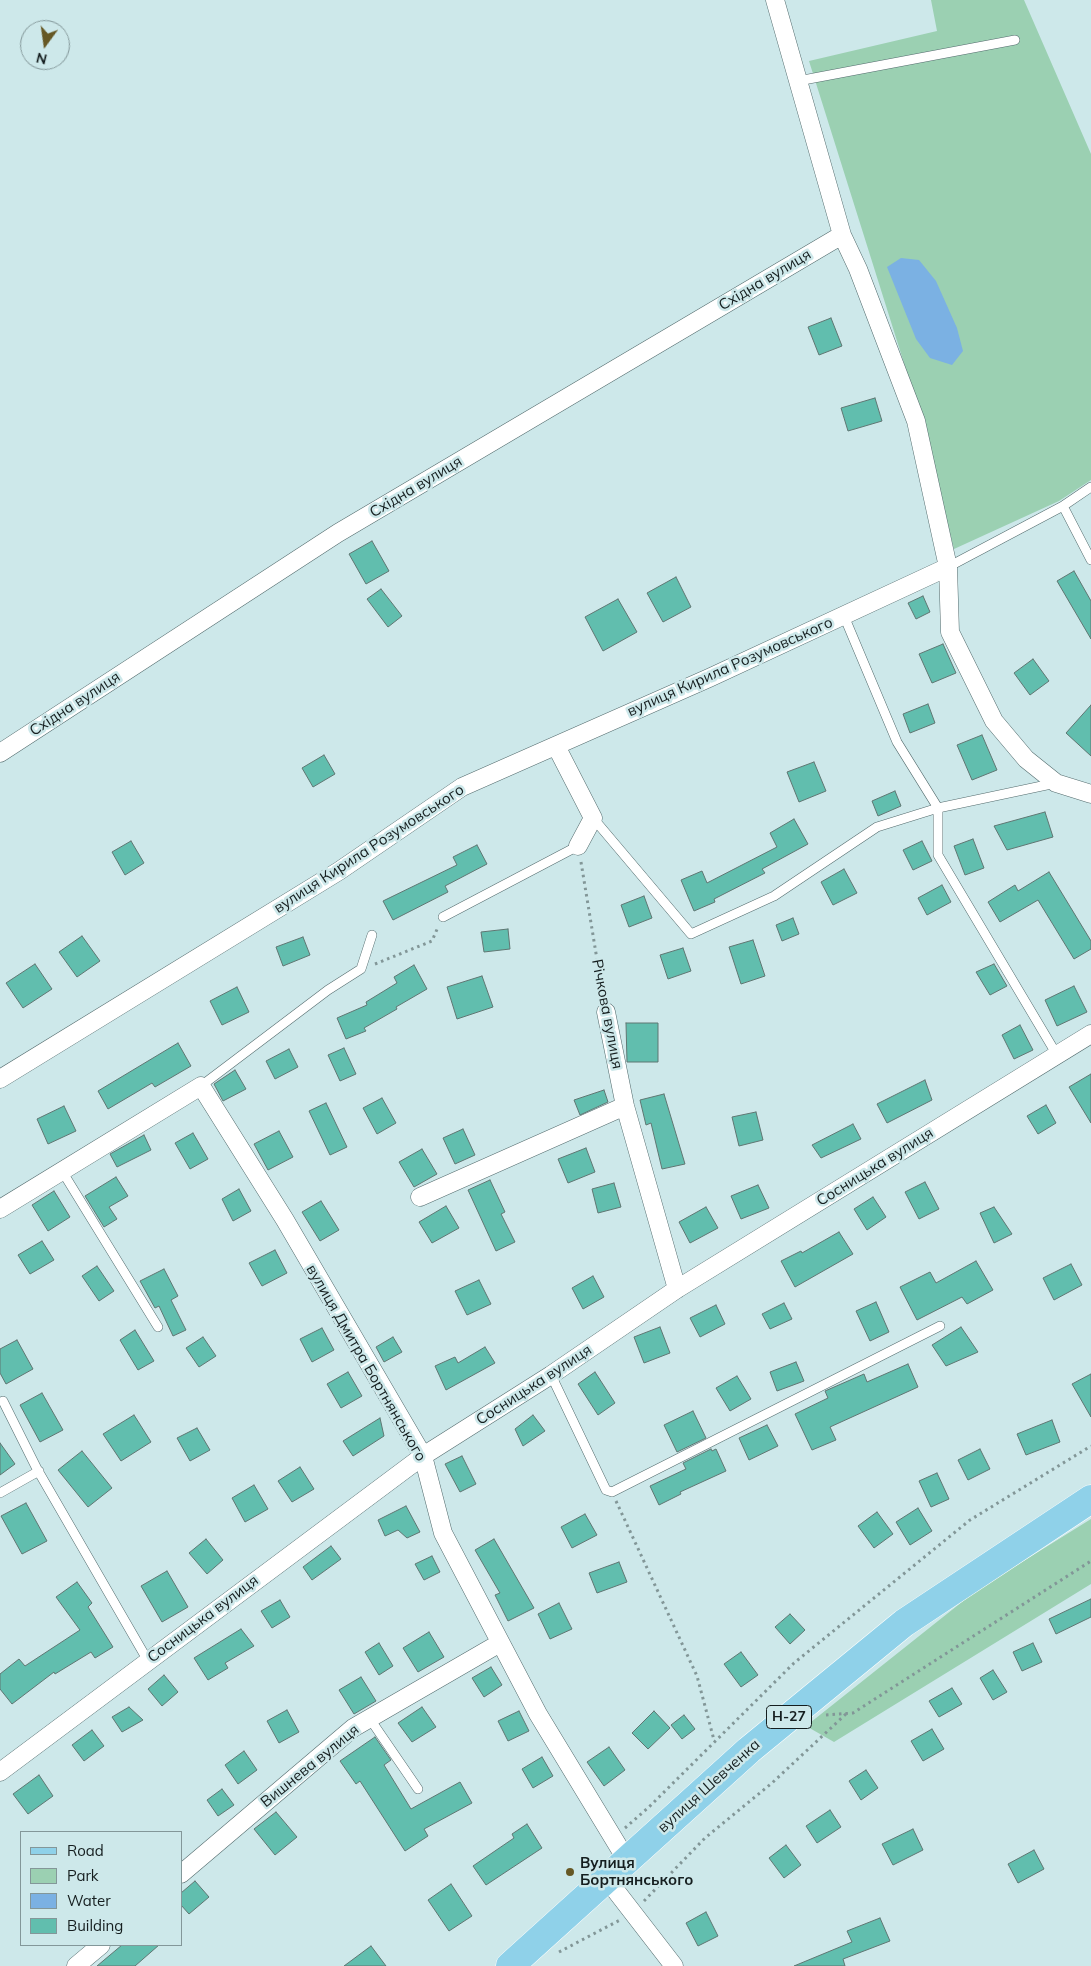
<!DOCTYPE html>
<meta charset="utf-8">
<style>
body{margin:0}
#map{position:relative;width:1091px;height:1966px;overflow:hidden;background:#cde8ea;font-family:Mulish,sans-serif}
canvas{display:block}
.legend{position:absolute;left:20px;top:1831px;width:162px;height:115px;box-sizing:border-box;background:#cde8ea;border:1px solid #839799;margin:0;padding:6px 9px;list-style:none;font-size:15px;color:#151e1f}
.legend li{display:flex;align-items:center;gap:10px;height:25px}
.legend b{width:25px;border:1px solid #839799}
.north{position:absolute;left:20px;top:20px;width:50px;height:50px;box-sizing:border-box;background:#cde8ea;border:1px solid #839799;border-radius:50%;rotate:194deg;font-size:14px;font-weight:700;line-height:20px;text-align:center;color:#151e1f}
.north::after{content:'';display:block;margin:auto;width:18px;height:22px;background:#665825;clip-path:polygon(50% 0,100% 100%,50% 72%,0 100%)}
</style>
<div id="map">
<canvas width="1091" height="1966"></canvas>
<ul class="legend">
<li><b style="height:6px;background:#8fd1e9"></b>Road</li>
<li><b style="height:14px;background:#9bd0b2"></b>Park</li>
<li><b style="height:14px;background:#7bb1e3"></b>Water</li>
<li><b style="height:14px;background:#61beae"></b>Building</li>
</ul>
<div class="north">N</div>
</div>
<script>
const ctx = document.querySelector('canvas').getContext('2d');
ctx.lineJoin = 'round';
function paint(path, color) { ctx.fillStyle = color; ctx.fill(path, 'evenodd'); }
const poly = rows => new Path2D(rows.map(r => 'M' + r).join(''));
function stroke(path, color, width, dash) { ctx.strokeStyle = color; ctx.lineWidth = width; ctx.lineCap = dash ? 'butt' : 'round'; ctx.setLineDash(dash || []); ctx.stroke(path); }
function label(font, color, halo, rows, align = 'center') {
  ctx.font = font + ' Mulish,sans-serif'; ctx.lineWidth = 5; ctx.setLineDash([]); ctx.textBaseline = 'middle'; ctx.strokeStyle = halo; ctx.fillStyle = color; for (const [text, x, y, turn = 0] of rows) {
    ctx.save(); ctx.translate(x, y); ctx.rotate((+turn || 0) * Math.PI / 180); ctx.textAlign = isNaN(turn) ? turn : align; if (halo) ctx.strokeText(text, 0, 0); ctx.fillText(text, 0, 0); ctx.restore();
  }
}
const green = poly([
 [931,0,1024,0,1091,154,1091,480,1059,501,954,549,914,395,809,61,937,31],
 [1091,1519,1091,1584,834,1742,806,1726,977,1590]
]);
const water = poly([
 [901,258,919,260,936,281,957,328,963,351,952,365,930,358,916,339,887,267]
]);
const building = poly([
 [831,318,842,346,819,355,808,327,831,318],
 [875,398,882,421,848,431,841,408,875,398],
 [372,541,389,571,366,584,349,554,372,541],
 [1074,571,1091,601,1091,639,1057,581,1074,571],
 [676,577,691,607,663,622,647,593,676,577],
 [381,589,402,616,388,627,367,599,381,589],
 [923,596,930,612,916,619,908,603,923,596],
 [618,599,637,632,603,651,585,617,618,599],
 [943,644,956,673,932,683,919,654,943,644],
 [1033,659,1049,681,1030,695,1014,673,1033,659],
 [928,704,935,723,910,733,903,714,928,704],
 [1091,705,1091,756,1066,733,1091,705],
 [982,735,997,770,972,780,957,745,982,735],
 [324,755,335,774,313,787,302,768,324,755],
 [814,762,826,791,799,802,787,772,814,762],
 [895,791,901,806,878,816,872,801,895,791],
 [1045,812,1053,837,1007,850,994,826,1045,812],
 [794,819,808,844,762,869,765,873,714,899,715,902,694,911,681,880,702,871,707,883,777,847,770,833,794,819],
 [973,839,984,868,965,875,954,846,973,839],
 [131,841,144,863,125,875,112,852,131,841],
 [922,841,932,861,913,870,903,850,922,841],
 [477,845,487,864,445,886,448,892,393,920,383,901,457,865,453,857,477,845],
 [844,869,857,893,833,905,821,882,844,869],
 [1049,872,1091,941,1091,949,1074,959,1038,900,1000,922,988,902,1015,885,1018,891,1049,872],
 [942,885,951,902,927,915,918,898,942,885],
 [644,896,652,918,629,927,621,905,644,896],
 [793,918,799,934,782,941,776,925,793,918],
 [508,929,510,949,484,952,481,932,508,929],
 [82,936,100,961,77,977,59,952,82,936],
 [303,937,310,955,283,966,276,947,303,937],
 [753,940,765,976,741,984,729,947,753,940],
 [683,948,691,971,668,979,660,955,683,948],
 [35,964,52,989,23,1008,6,983,35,964],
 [994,964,1007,986,990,995,976,972,994,964],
 [414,965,427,989,396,1007,397,1009,364,1028,366,1031,346,1039,337,1018,367,1005,366,1002,397,983,394,977,414,965],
 [482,976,493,1007,457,1019,447,987,482,976],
 [1074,986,1087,1012,1057,1026,1045,1000,1074,986],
 [237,987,249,1012,222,1025,210,1001,237,987],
 [626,1023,658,1023,658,1062,627,1062,626,1023],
 [1020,1025,1033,1050,1014,1059,1002,1035,1020,1025],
 [178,1043,191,1066,155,1087,152,1083,108,1109,98,1091,178,1043],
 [344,1048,356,1074,340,1081,328,1055,344,1048],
 [289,1049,298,1067,275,1079,266,1061,289,1049],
 [235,1070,246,1089,223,1101,214,1084,235,1070],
 [1091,1074,1091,1123,1069,1087,1091,1074],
 [925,1080,932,1100,887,1123,877,1104,925,1080],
 [604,1090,608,1102,580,1115,574,1100,604,1090],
 [664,1094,685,1164,662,1169,651,1123,646,1125,640,1100,664,1094],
 [382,1098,396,1123,377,1134,363,1108,382,1098],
 [326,1103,347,1147,330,1155,309,1111,326,1103],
 [1046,1105,1056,1123,1038,1134,1027,1116,1046,1105],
 [64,1106,76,1131,48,1144,37,1119,64,1106],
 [756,1112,763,1140,739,1146,732,1117,756,1112],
 [853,1124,861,1139,821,1158,812,1145,853,1124],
 [463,1129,475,1155,455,1164,443,1138,463,1129],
 [279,1131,293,1157,268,1170,254,1144,279,1131],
 [193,1133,208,1159,190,1169,175,1143,193,1133],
 [144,1135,151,1150,117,1167,110,1154,144,1135],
 [586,1148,595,1172,568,1183,558,1159,586,1148],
 [422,1149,437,1174,414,1187,399,1162,422,1149],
 [116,1177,128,1196,109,1207,117,1219,104,1227,85,1196,116,1177],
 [490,1180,505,1212,501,1214,515,1242,496,1251,468,1190,490,1180],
 [925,1182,939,1209,919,1219,905,1192,925,1182],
 [614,1183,621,1207,598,1213,592,1189,614,1183],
 [758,1185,769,1208,741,1219,731,1196,758,1185],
 [239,1189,251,1211,233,1221,222,1199,239,1189],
 [54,1191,70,1217,48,1231,32,1205,54,1191],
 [873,1197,886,1217,867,1230,854,1209,873,1197],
 [321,1201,339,1230,320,1241,302,1212,321,1201],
 [446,1206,459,1228,432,1243,419,1222,446,1206],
 [706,1207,718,1228,690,1243,679,1222,706,1207],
 [994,1207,1012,1234,994,1243,980,1213,994,1207],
 [839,1232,853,1254,795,1287,781,1261,801,1251,802,1253,839,1232],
 [42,1241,54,1260,30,1274,18,1255,42,1241],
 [275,1250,287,1273,262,1286,249,1263,275,1250],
 [976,1261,993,1290,967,1304,962,1297,917,1320,900,1287,930,1272,936,1283,976,1261],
 [1071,1264,1082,1285,1054,1300,1043,1278,1071,1264],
 [97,1266,114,1291,99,1301,82,1276,97,1266],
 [164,1269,178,1296,171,1300,186,1330,173,1336,159,1306,155,1308,140,1281,164,1269],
 [593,1276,604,1297,583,1309,572,1288,593,1276],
 [479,1280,491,1304,467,1315,455,1291,479,1280],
 [876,1302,889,1332,870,1341,856,1311,876,1302],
 [784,1303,792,1319,770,1329,762,1314,784,1303],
 [716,1305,725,1324,700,1337,690,1318,716,1305],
 [660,1327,670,1353,644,1363,634,1337,660,1327],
 [961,1327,978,1352,946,1366,932,1345,961,1327],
 [322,1328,334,1350,312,1362,300,1339,322,1328],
 [135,1330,154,1361,138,1370,120,1340,135,1330],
 [203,1337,216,1356,199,1367,186,1348,203,1337],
 [393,1337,402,1352,384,1362,376,1347,393,1337],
 [17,1340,33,1369,6,1384,0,1373,0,1349,17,1340],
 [485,1347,495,1363,446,1390,435,1366,455,1357,458,1363,485,1347],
 [796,1362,804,1381,777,1391,770,1372,796,1362],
 [908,1364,918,1387,830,1427,836,1440,812,1450,795,1414,828,1398,825,1391,864,1374,867,1382,908,1364],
 [348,1372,362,1396,341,1408,327,1384,348,1372],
 [595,1372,615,1403,598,1415,578,1384,595,1372],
 [1091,1374,1091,1417,1072,1384,1091,1374],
 [737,1376,751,1399,730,1411,716,1388,737,1376],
 [42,1393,63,1430,40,1442,20,1405,42,1393],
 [693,1411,706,1438,677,1452,664,1425,693,1411],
 [134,1415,151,1442,121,1461,103,1434,134,1415],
 [533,1415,545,1431,523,1446,515,1429,533,1415],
 [380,1418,384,1436,353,1456,343,1441,380,1418],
 [1052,1420,1060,1442,1026,1455,1017,1434,1052,1420],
 [767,1425,778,1446,749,1460,739,1438,767,1425],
 [197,1428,210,1450,190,1461,177,1438,197,1428],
 [0,1443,15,1464,0,1475,0,1443],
 [711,1449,712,1451,716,1449,726,1471,680,1492,681,1494,659,1505,650,1486,686,1469,683,1463,711,1449],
 [980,1449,990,1469,968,1480,958,1460,980,1449],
 [82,1451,112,1488,88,1507,58,1470,82,1451],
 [462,1456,476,1484,460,1492,445,1464,462,1456],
 [300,1467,314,1489,292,1502,278,1481,300,1467],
 [937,1473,949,1499,931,1507,919,1481,937,1473],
 [254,1485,268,1509,245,1522,232,1498,254,1485],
 [26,1503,47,1541,22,1554,1,1516,26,1503],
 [406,1506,420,1532,407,1538,398,1530,385,1536,378,1520,406,1506],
 [918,1508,932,1531,910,1545,896,1522,918,1508],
 [877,1512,893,1534,874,1548,858,1526,877,1512],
 [585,1514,597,1535,572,1548,561,1527,585,1514],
 [206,1539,223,1560,207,1574,189,1553,206,1539],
 [494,1539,534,1608,508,1621,495,1595,500,1593,475,1550,494,1539],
 [331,1546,341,1559,312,1580,303,1567,331,1546],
 [432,1556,440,1572,424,1580,415,1564,432,1556],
 [619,1562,627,1582,597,1593,589,1573,619,1562],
 [167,1571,188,1607,162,1622,141,1586,167,1571],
 [77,1582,92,1603,88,1607,113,1647,95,1658,91,1652,55,1674,54,1672,12,1704,0,1689,0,1674,19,1659,25,1666,80,1630,56,1597,77,1582],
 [1091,1599,1091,1617,1056,1634,1049,1619,1091,1599],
 [280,1600,290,1617,272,1628,261,1611,280,1600],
 [559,1603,572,1629,550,1639,538,1614,559,1603],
 [790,1614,805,1630,790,1644,775,1627,790,1614],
 [241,1629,254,1646,225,1663,228,1668,208,1680,194,1658,241,1629],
 [429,1632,444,1657,418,1672,403,1648,429,1632],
 [379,1643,393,1666,379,1675,365,1652,379,1643],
 [1033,1643,1042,1662,1022,1671,1013,1652,1033,1643],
 [741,1652,758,1675,741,1687,724,1664,741,1652],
 [491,1667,502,1685,484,1697,472,1678,491,1667],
 [993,1670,1007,1692,993,1700,980,1678,993,1670],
 [164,1675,178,1692,162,1706,148,1689,164,1675],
 [361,1677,376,1701,354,1714,339,1690,361,1677],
 [952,1688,962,1704,939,1717,929,1701,952,1688],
 [129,1707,143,1720,122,1732,112,1717,129,1707],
 [422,1707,436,1727,412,1742,398,1723,422,1707],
 [287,1710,299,1732,279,1743,267,1721,287,1710],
 [519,1711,529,1731,508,1741,498,1721,519,1711],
 [654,1711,670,1728,648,1749,632,1733,654,1711],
 [684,1715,695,1729,682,1739,671,1725,684,1715],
 [932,1729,944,1749,923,1761,911,1741,932,1729],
 [92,1730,104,1746,84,1761,72,1745,92,1730],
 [375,1737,391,1760,384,1765,411,1809,460,1782,472,1803,424,1829,428,1836,405,1851,360,1781,356,1784,340,1761,375,1737],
 [609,1747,625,1770,604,1786,587,1762,609,1747],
 [244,1751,257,1770,238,1784,225,1765,244,1751],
 [542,1757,553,1776,533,1788,522,1769,542,1757],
 [866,1770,878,1788,861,1800,849,1781,866,1770],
 [39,1775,53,1796,28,1814,13,1794,39,1775],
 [222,1789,234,1805,218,1816,207,1800,222,1789],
 [830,1810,841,1827,817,1843,806,1826,830,1810],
 [276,1812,297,1837,275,1855,254,1829,276,1812],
 [527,1824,542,1848,486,1885,473,1866,514,1838,512,1834,527,1824],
 [913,1829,923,1850,893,1865,882,1844,913,1829],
 [786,1845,801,1865,784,1878,769,1858,786,1845],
 [1034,1850,1044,1869,1018,1883,1008,1864,1034,1850],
 [195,1881,209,1897,189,1914,181,1905,181,1893,195,1881],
 [451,1884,472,1916,449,1931,428,1900,451,1884],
 [706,1912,718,1936,698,1946,686,1923,706,1912],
 [880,1918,890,1941,843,1959,845,1966,794,1966,852,1942,847,1931,880,1918],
 [122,1945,159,1945,135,1966,97,1966,122,1945],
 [371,1946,386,1966,344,1966,371,1946]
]);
const path = poly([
 [581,862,603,996],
 [375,964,432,941,438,927],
 [616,1501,697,1676,714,1740],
 [826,1715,853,1713,1091,1561],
 [625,1828,649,1807,794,1663,970,1520,1091,1446],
 [644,1901,705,1838,772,1783,847,1713],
 [559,1952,620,1920]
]);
const service = poly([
 [798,81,1015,40],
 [1063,506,1091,560],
 [948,567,1063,506,1091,487],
 [844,616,897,742,938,808,1056,783],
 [593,818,691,934,774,896,877,827,938,808,938,855,1057,1055],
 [443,917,578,846],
 [201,1086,328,990,361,969,372,935],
 [62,1171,158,1327],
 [551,1375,606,1490,612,1492,940,1326],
 [3,1401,37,1469,148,1661],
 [0,1493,39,1471],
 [370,1719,418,1789]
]);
const minor = poly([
 [775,0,842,235,858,269,916,421,948,567,950,632,994,721,1026,759,1056,783,1091,794],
 [556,746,593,818,578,846],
 [0,753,338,533,842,235],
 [606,1012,625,1106,677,1289],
 [0,1079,339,871,462,787,709,678,948,567],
 [420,1197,625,1106],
 [0,1209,201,1086,285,1220,423,1456,443,1533,538,1714,626,1859],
 [0,1772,423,1456,551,1375,677,1289,1091,1034],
 [181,1874,353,1728,500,1643],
 [606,1878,674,1966],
 [76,1966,101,1945]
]);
const primary = poly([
 [510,1966,749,1750,904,1623,1091,1499]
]);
const markers = [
 [570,1872,5,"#665825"]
];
const shields = [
 [789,1717,45]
];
const shieldNames = [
 ["Н-27",789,1717]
];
const streetNames = [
 ["Східна вулиця",765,280,-31],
 ["Східна вулиця",416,487,-31],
 ["вулиця Кирила Розумовського",730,667,-24],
 ["Східна вулиця",75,704,-33],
 ["вулиця Кирила Розумовського",369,849,-33],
 ["Річкова вулиця",607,1014,79],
 ["Сосницька вулиця",875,1167,-32],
 ["вулиця Дмитра Бортнянського",366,1363,60],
 ["Сосницька вулиця",534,1385,-33],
 ["Сосницька вулиця",203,1619,-37],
 ["Вишнева вулиця",310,1766,-39],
 ["вулиця Шевченка",709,1786,-42]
];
const poiNames = [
 ["Вулиця",580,1863],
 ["Бортнянського",580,1880]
];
paint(green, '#9bd0b2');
paint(water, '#7bb1e3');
paint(building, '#61beae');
stroke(building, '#5f7672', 1);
stroke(service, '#536b6d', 10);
stroke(minor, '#536b6d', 19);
stroke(primary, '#fff', 29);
stroke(path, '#829697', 3, [2.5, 4]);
stroke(service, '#fff', 9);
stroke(minor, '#fff', 18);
stroke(primary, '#8fd1e9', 28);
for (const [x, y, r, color] of markers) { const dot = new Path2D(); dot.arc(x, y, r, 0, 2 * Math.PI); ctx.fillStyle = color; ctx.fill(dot); stroke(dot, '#cde8ea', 2); }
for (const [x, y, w] of shields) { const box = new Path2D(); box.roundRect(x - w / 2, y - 11.5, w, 23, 4); ctx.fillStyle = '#cde8ea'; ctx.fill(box); stroke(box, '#151e1f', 1); }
label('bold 14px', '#151e1f', null, shieldNames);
label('15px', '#151e1f', '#cde8ea', streetNames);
label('bold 15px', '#151e1f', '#cde8ea', poiNames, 'left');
</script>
